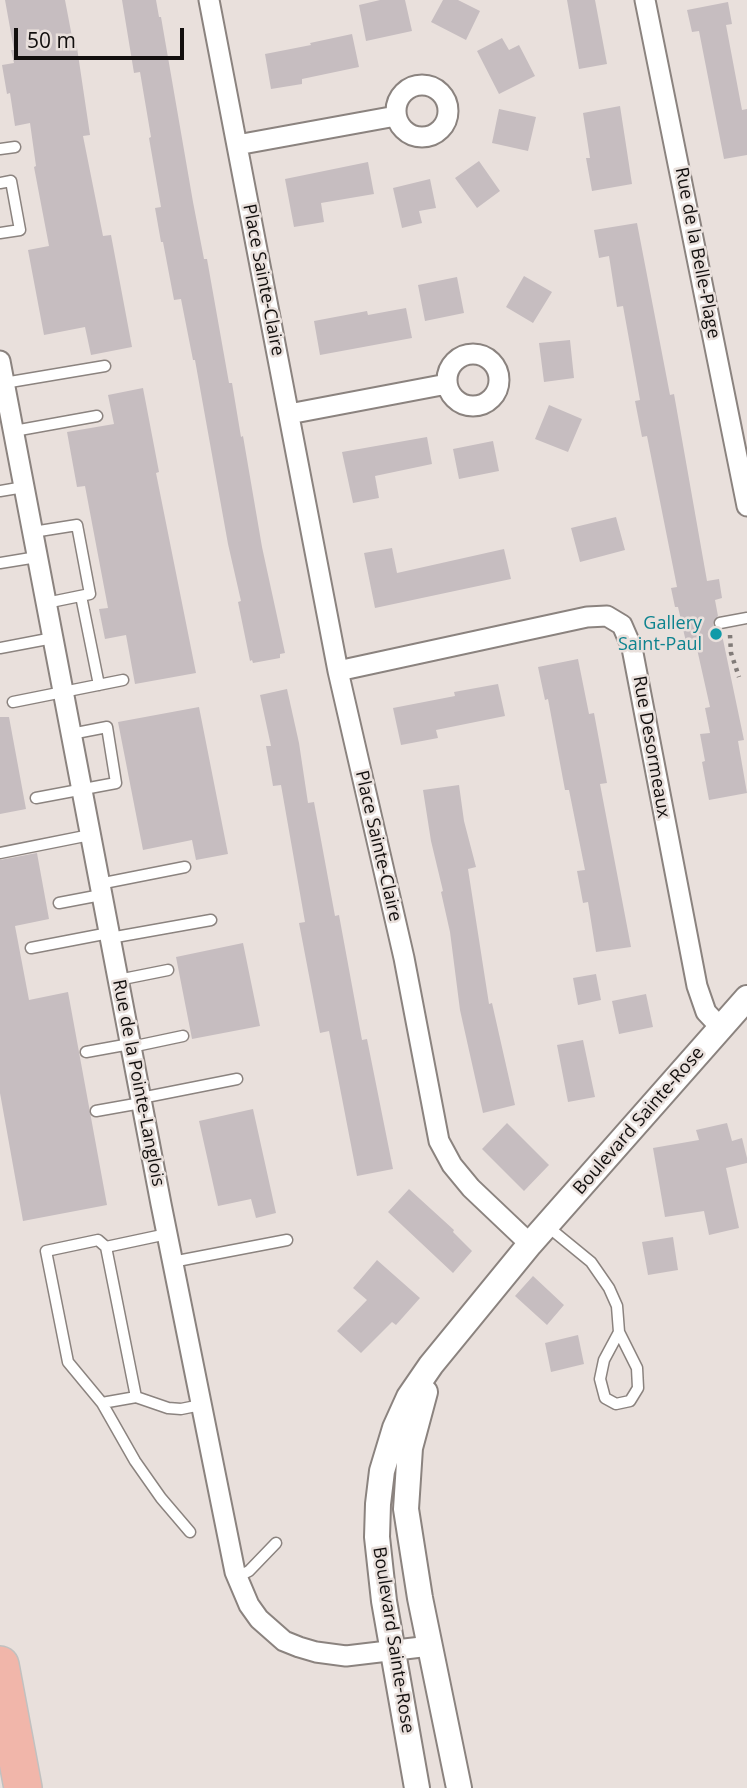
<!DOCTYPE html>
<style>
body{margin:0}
#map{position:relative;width:747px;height:1788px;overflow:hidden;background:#e9e0dc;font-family:"Open Sans",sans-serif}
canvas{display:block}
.scale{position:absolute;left:14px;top:28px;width:170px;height:32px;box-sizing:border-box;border:4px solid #120f0e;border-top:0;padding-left:9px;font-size:21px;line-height:24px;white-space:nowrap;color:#120f0e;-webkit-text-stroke:5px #e9e0dc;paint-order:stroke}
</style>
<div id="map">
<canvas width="747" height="1788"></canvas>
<div class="scale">50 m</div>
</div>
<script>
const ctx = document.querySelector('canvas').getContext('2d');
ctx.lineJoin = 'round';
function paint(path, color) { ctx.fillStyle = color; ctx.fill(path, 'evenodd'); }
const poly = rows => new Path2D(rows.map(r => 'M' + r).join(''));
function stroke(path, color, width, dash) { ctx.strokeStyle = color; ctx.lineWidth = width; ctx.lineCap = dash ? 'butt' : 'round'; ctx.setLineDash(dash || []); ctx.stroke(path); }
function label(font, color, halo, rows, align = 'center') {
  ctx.font = font + ' "Open Sans",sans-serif'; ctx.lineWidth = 5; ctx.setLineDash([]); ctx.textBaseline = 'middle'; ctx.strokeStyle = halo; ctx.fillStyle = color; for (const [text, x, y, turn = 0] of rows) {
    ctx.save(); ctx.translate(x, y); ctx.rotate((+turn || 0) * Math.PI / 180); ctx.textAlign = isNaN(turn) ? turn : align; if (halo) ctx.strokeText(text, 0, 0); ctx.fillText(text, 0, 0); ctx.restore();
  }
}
const building = poly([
 [5,0,65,0,73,42,76,41,90,135,83,136,103,236,111,235,132,347,91,355,85,327,44,335,28,250,49,246,34,167,36,166,30,123,15,126,10,93,7,94,2,65,14,63,11,50,14,50],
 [122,0,156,0,159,17,161,17,193,202,204,259,207,259,229,383,232,383,241,437,243,436,262,547,285,653,280,654,280,658,253,663,252,660,250,661,238,602,241,601,228,544,195,360,193,360,181,299,174,300,163,242,161,242,155,208,161,207,149,138,151,137,140,72,134,73],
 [380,0,405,0,412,31,366,41,359,5],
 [443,0,458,0,480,11,466,40,431,22],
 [567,0,595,0,607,64,579,69],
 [728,2,732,24,726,25,742,110,747,109,747,155,724,159,699,31,692,32,687,10],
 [352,34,359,67,302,79,302,84,271,89,265,54,311,45,310,43],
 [502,38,509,50,519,45,535,76,499,94,477,51],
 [620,106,632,184,592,191,586,158,590,158,583,113],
 [499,109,536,117,528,151,492,143],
 [479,161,500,191,477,208,455,178],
 [368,162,374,194,321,203,324,222,294,227,285,179],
 [430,179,436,208,419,211,422,223,402,228,393,188],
 [637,223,670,395,674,394,707,581,719,579,722,598,715,600,718,616,713,624,715,628,721,630,744,740,738,741,747,793,709,800,702,762,705,761,700,734,710,733,705,708,710,707,695,640,686,642,678,607,675,607,671,588,677,587,647,436,642,437,635,401,640,400,623,306,617,307,609,256,599,258,594,230],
 [524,276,552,292,533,323,506,307],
 [457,277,464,313,425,321,418,285],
 [406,308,412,338,320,355,314,321,367,311,368,315],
 [570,340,574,378,544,382,539,343],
 [143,388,159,472,156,473,196,673,135,684,126,635,105,639,99,609,108,608,85,486,77,487,67,432,114,424,108,395],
 [549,405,582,419,568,452,535,439],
 [427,437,432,464,375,476,379,498,353,503,342,452],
 [493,441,499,471,459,479,453,449],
 [616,517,625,550,580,562,571,528],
 [392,548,397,573,504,549,511,579,375,608,364,553],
 [578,659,589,714,594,713,607,783,600,784,631,947,596,952,588,902,583,903,577,871,585,870,569,790,565,790,548,699,545,700,538,667],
 [498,684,505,716,436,730,438,738,401,745,393,708,455,696,454,692],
 [287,689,299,743,308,803,314,802,335,916,339,915,362,1040,367,1039,393,1169,357,1176,329,1031,320,1033,299,923,305,922,281,785,273,786,266,746,271,746,260,695],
 [199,707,228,854,196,860,192,840,143,850,118,722],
 [0,717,9,717,26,809,0,814],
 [459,785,464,821,476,867,468,869,489,1004,492,1003,515,1105,483,1113,460,1010,450,932,441,892,443,891,431,841,423,790],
 [37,853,49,919,15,926,29,1000,68,992,107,1205,23,1221,0,1093,0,860],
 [243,943,260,1026,192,1039,176,957],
 [596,974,601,1000,578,1005,573,978],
 [646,994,653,1027,619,1034,612,1001],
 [583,1040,595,1097,568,1102,557,1045],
 [253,1109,276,1213,256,1218,251,1199,218,1206,199,1121],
 [507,1123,549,1165,524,1191,482,1149],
 [727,1123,732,1141,742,1138,747,1158,747,1163,726,1168,739,1228,709,1235,704,1211,665,1217,653,1148,699,1140,696,1130],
 [409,1189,454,1230,453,1232,472,1251,453,1273,388,1212],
 [673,1237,678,1270,648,1275,642,1242],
 [377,1260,420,1298,396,1325,392,1322,361,1353,337,1331,367,1300,353,1288],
 [533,1276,564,1305,547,1325,515,1296],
 [578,1335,584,1364,551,1372,545,1343]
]);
const path = poly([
 [730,635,731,653,739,677]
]);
const service = poly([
 [0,149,15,147],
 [0,183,11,181,20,230,0,233],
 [4,383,105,366],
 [14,431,97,416],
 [0,491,24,487],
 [33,532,77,525,90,594,46,603],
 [0,563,37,557],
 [81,596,99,685],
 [720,623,747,618],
 [0,648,53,638],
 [13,702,123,680],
 [36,798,116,783,107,727,71,734],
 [0,853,90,835],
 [99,884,185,867],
 [59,903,101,895],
 [110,938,211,920],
 [31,948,109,933],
 [118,980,168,970],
 [131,1047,183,1036],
 [86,1052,130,1044],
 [141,1098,237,1079],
 [96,1111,141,1103],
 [547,1226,591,1262,609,1288,617,1306,619,1332,637,1368,638,1388,630,1401,616,1404,605,1398,600,1379,604,1360,619,1332],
 [167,1234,106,1247,136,1397,168,1408,181,1409,201,1405],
 [106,1247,98,1240,46,1251,68,1362,102,1403,136,1397],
 [172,1262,287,1240],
 [102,1403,135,1461,161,1498,190,1532],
 [237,1577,249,1571,276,1543]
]);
const minor = poly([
 [209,0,338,671,404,958,439,1141,452,1165,471,1188,530,1244],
 [645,0,747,506],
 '396 111a26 26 0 1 1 52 0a26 26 0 1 1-52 0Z',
 [237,145,396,116],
 '447 380a26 26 0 1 1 52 0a26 26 0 1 1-52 0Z',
 [0,361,161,1204,235,1572,249,1605,259,1619,284,1641,299,1647,316,1652,346,1656,430,1646],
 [289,414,447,384],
 [338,671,587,617,607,616,622,625,632,648,697,986,706,1012,721,1028]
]);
const tertiary = poly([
 [425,1392,410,1448,406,1509,420,1598,459,1788],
 [417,1788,384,1601,377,1537,378,1504,382,1471,395,1428,409,1397,431,1365,530,1244,747,998]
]);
const motorway = poly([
 [0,1665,23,1788]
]);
const markers = [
 [716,634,7,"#0f9aa8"]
];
const streetNames = [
 ["Rue de la Belle-Plage",697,253,79],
 ["Place Sainte-Claire",263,280,79],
 ["Rue Desormeaux",651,747,80],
 ["Place Sainte-Claire",378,846,77],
 ["Rue de la Pointe-Langlois",138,1083,79],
 ["Boulevard Sainte-Rose",639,1121,-49],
 ["Boulevard Sainte-Rose",393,1640,81]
];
const cultureNames = [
 ["Gallery",702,624],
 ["Saint-Paul",702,645]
];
paint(building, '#c6bdc0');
stroke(service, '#8b837f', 13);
stroke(minor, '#8b837f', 23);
stroke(tertiary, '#8b837f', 28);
stroke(motorway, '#c1c1c0', 40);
stroke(path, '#817b78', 4.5, [3.5, 5]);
stroke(service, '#fff', 10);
stroke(minor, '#fff', 19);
stroke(tertiary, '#fff', 24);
stroke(motorway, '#f1b6aa', 37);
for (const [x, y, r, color] of markers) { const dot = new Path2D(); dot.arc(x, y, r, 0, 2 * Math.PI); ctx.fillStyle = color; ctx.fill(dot); stroke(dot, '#e9e0dc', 2.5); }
label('18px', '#120f0e', '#e9e0dc', streetNames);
label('18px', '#0d838f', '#e9e0dc', cultureNames, 'right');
</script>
